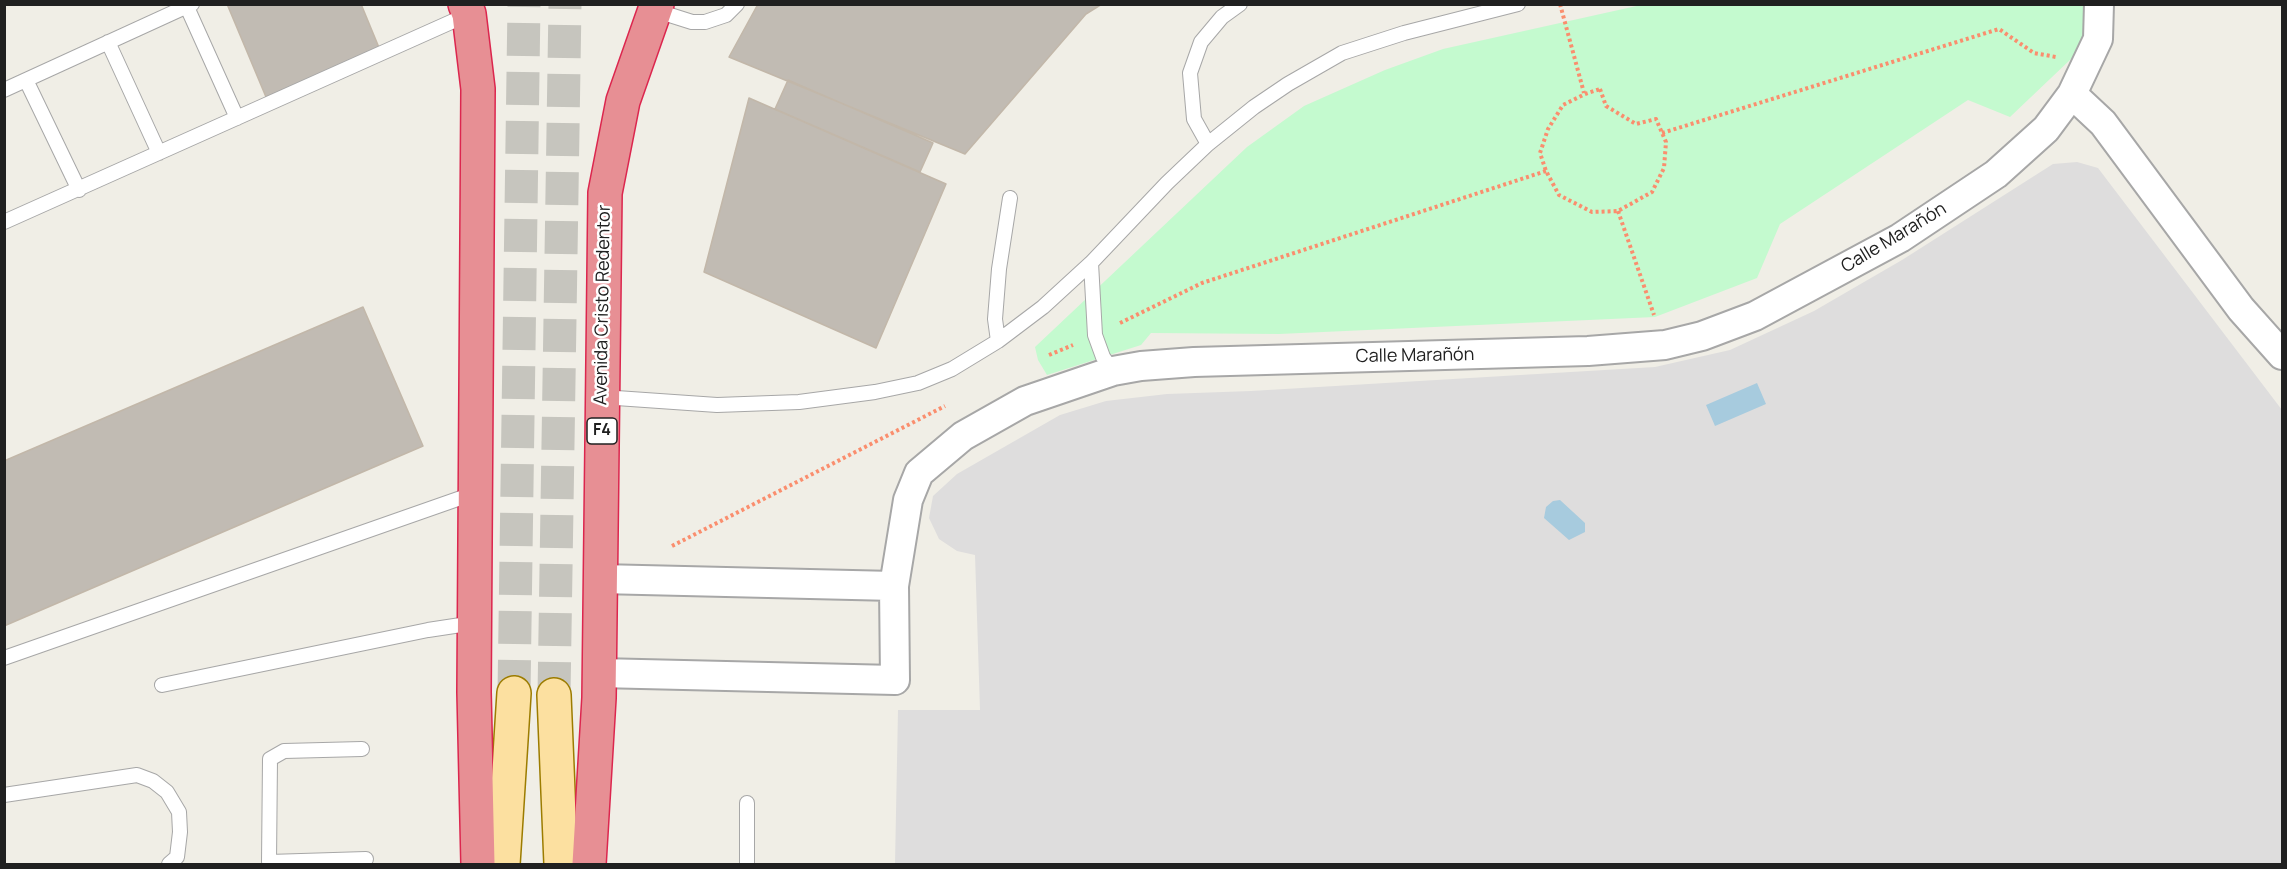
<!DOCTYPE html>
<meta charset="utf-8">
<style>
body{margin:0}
#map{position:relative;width:2287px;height:869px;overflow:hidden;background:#f0eee6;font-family:Manrope,sans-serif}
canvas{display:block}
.frame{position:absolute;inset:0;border:6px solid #202020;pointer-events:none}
</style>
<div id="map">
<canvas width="2287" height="869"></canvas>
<div class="frame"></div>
</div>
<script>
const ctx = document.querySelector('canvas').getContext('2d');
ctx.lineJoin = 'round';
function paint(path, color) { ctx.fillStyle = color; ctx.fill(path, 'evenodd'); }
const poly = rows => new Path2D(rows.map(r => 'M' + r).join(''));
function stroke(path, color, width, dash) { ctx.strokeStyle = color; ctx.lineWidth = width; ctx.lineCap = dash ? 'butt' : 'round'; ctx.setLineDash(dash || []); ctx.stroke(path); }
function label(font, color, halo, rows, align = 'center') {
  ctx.font = font + ' Manrope,sans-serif'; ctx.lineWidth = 5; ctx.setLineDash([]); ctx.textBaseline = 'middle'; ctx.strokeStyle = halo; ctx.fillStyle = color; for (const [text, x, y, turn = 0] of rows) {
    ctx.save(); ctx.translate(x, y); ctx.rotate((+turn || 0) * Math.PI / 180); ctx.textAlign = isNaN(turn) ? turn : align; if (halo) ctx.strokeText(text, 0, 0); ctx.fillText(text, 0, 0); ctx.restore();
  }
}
const residential = poly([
 [2077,162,2098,168,2282,410,2282,864,895,864,898,710,980,710,975,555,957,551,939,539,929,518,933,496,957,474,1060,415,1106,401,1167,394,1251,391,1655,367,1730,350,1814,311,1902,260,2053,164]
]);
const park = poly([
 [1641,5,2091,5,2084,38,2071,59,2010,117,1968,100,1780,224,1757,278,1655,317,1279,334,1151,333,1141,345,1047,375,1038,360,1035,347,1247,147,1304,106,1385,70,1443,49]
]);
const water = poly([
 [1757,383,1766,404,1715,426,1706,405],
 [1560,500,1585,523,1585,532,1569,540,1544,518,1546,507,1553,501]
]);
const building = poly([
 [227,4,361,4,380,50,266,97,227,4],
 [758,4,1102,4,1086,14,965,154,729,57,758,4],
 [788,80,933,143,920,172,775,109,788,80],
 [749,98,946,184,876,348,704,272,749,98],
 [363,307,423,446,4,626,4,461,363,307]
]);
const primaryTunnel = poly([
 [514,693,524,4],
 [554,695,565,4]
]);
const path = poly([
 [1560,4,1584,93],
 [1600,89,1606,106,1636,124,1656,119,1666,142,1664,168,1652,192,1618,211,1592,212,1559,195,1546,171,1540,153,1548,129,1563,105,1585,94,1600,89],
 [1662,133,1999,29,2034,53,2056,57],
 [1618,211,1654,315],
 [1120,323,1202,283,1546,171],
 [1049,355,1073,345],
 [672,546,945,406]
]);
const lane = poly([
 [187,7,237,118],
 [654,10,692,22,705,22,726,15,737,4],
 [108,42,159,153],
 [26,80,79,190],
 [4,90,192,4],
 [1208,144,1194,119,1190,73,1201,42,1222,17,1240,4],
 [4,222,469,14],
 [1091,263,1095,335,1103,357,1113,371],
 [998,341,995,319,999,269,1010,198],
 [602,397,717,405,799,402,875,392,918,383,952,369,998,341,1043,307,1091,263,1167,183,1208,144,1254,107,1288,84,1342,53,1404,33,1518,4],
 [4,658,475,493],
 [162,685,428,630,474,623],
 [362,749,284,751,270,759,269,862,366,859],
 [4,795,137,775,153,781,167,792,179,812,180,832,177,857,169,864],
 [747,803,747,864]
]);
const street = poly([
 [2072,94,2103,123,2241,309,2282,355],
 [600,579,894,586],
 [599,673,895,680,894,586,908,500,919,473,963,436,1025,401,1113,371,1141,366,1194,362,1588,351,1665,345,1702,336,1755,316,1900,238,1996,174,2046,129,2072,94,2098,39,2099,4]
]);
const primary = poly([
 [554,695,561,864],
 [503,864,514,693]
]);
const highway = poly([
 [465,4,469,14,478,89,474,692,478,864],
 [589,864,599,698,605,193,623,101,657,4]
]);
const shields = [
 [602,431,30]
];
const shieldNames = [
 ["F4",602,431]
];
const streetNames = [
 ["Calle Marañón",1894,238,-31],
 ["Avenida Cristo Redentor",603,305,-89],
 ["Calle Marañón",1415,356,-1]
];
paint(residential, '#dedddd');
paint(park, '#c4facf');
paint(water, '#a7cbde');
paint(building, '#c1bbb3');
stroke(building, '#c2b7a9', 1.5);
stroke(primaryTunnel, '#c6c5be', 33, [33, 16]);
stroke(lane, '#a7a7a7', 16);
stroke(street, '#a7a7a7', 32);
stroke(primary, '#9c7c00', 36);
stroke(highway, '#dc264e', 36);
stroke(path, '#fa8e6e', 4, [3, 3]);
stroke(lane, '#fff', 14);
stroke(street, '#fff', 28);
stroke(primary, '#fce0a0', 33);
stroke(highway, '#e78f94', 33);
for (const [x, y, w] of shields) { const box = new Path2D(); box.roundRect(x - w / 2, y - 13, w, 26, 4.5); ctx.fillStyle = '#fff'; ctx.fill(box); stroke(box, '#202020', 1.5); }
label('bold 16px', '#202020', null, shieldNames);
label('18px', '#202020', '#fff', streetNames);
</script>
